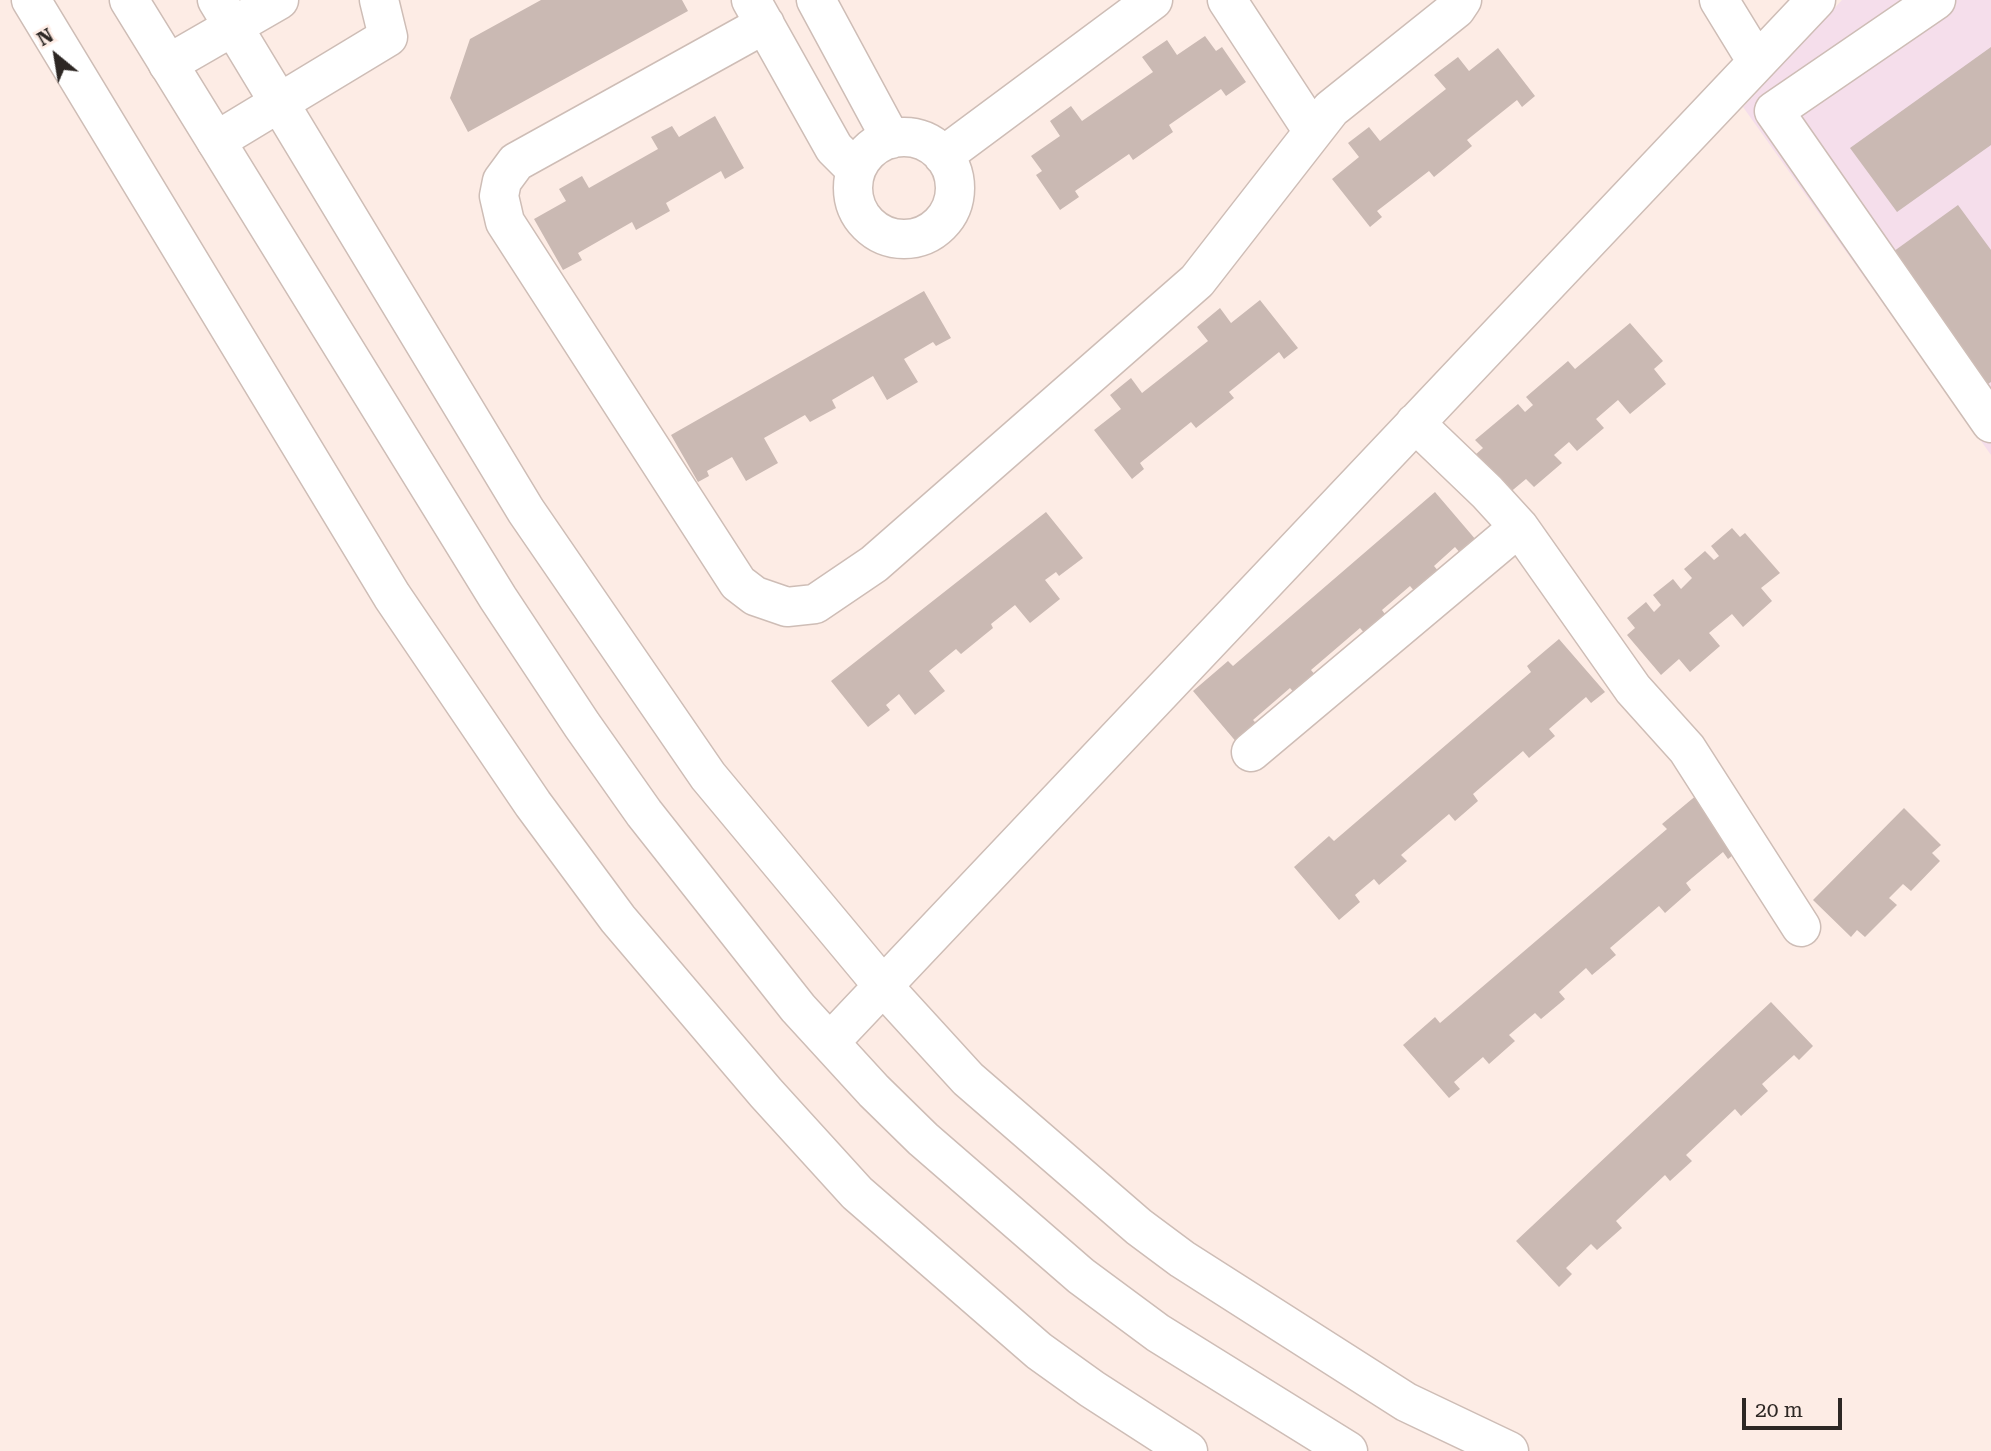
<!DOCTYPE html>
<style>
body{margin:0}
#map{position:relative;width:1991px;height:1451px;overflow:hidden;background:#fdece5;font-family:"Roboto Serif",serif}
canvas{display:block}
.north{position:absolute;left:21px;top:21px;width:70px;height:70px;-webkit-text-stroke:5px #fdece5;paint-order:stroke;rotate:330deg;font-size:19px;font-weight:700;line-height:28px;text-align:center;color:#2d2724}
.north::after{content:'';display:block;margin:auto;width:24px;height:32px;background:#2d2724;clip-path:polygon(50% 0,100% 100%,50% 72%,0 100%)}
.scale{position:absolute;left:1742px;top:1398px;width:100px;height:32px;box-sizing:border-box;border:4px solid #2d2724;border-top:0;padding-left:9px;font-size:21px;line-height:24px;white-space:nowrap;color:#2d2724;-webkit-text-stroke:5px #fdece5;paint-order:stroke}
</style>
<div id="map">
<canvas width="1991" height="1451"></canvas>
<div class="north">N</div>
<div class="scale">20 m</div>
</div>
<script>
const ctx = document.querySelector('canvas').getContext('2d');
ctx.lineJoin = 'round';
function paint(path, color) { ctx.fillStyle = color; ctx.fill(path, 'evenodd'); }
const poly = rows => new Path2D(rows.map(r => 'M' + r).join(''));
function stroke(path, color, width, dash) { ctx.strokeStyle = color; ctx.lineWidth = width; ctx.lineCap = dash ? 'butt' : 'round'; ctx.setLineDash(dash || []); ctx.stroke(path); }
const commercial = poly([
 [1842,0,1991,0,1991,455,1743,107]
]);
const building = poly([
 [541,0,682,0,688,11,468,132,450,98,470,39],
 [1205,36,1216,51,1222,47,1246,82,1226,96,1221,89,1169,125,1173,132,1133,160,1129,154,1075,191,1079,197,1060,210,1036,175,1042,171,1031,156,1060,136,1050,121,1071,106,1082,121,1153,72,1142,57,1167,40,1177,55],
 [1991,47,1991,145,1897,212,1850,148],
 [1498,48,1535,96,1522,107,1517,100,1467,140,1472,146,1434,177,1429,171,1377,211,1382,217,1370,227,1332,179,1359,157,1348,143,1369,127,1380,141,1446,89,1434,75,1458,57,1469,71],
 [715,116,744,168,725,179,721,171,666,203,670,211,636,230,632,222,578,253,582,260,563,270,534,219,566,201,559,189,582,176,589,188,658,149,651,137,672,126,679,137],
 [1958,205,1991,250,1991,382,1985,386,1890,254],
 [924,291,951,338,936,346,933,342,904,359,918,382,887,400,873,376,832,400,836,408,810,422,805,415,764,438,778,463,746,481,732,457,707,471,709,476,698,482,671,435],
 [1260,300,1298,348,1284,359,1279,352,1229,392,1234,398,1196,428,1191,422,1140,463,1144,469,1132,479,1094,430,1121,409,1110,395,1131,378,1142,393,1208,341,1197,327,1220,308,1231,323],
 [1630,323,1663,361,1654,369,1666,384,1630,414,1618,400,1596,419,1604,428,1577,451,1569,442,1554,455,1562,463,1534,487,1526,479,1508,494,1475,455,1483,448,1475,440,1518,404,1525,412,1533,405,1526,397,1568,361,1575,369],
 [1435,492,1476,540,1461,554,1455,547,1434,566,1440,573,1416,593,1410,586,1382,610,1387,617,1366,635,1360,628,1311,670,1317,677,1296,695,1290,688,1253,720,1259,726,1238,744,1193,691,1228,661,1233,666],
 [1046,512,1083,558,1059,576,1056,572,1045,580,1060,599,1030,623,1015,605,991,624,993,628,961,654,956,649,929,671,945,691,915,715,899,694,886,705,890,710,868,727,831,681],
 [1732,528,1740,537,1745,533,1780,573,1761,588,1772,601,1743,627,1732,614,1709,633,1720,646,1690,672,1679,659,1661,675,1627,635,1635,628,1627,618,1646,602,1654,612,1661,605,1653,595,1673,579,1681,589,1692,578,1684,569,1705,551,1714,560,1719,556,1711,546],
 [1559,639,1605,692,1591,703,1586,697,1549,729,1555,736,1529,758,1523,751,1473,794,1478,801,1455,821,1449,814,1401,855,1407,861,1379,885,1374,879,1355,895,1360,902,1339,920,1294,867,1329,836,1334,841,1531,672,1527,666],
 [1698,794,1743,847,1728,859,1723,852,1686,883,1691,890,1665,913,1659,906,1610,948,1616,955,1592,975,1586,968,1559,992,1565,999,1541,1019,1535,1013,1509,1035,1515,1041,1489,1064,1483,1057,1454,1082,1460,1089,1449,1098,1403,1045,1435,1017,1440,1023,1667,829,1662,824],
 [1904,808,1941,845,1932,853,1940,861,1911,891,1903,884,1889,898,1897,905,1865,937,1857,930,1851,937,1813,900],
 [1771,1002,1813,1046,1799,1060,1794,1055,1762,1084,1768,1091,1741,1116,1735,1109,1686,1155,1692,1161,1670,1181,1665,1175,1616,1221,1622,1228,1597,1250,1591,1244,1566,1268,1572,1274,1559,1287,1516,1241]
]);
const minor = poly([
 [31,0,392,596,533,804,618,919,766,1093,857,1193,1039,1351,1092,1389,1188,1451],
 [217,0,526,511,708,776,883,986,968,1079,1139,1227,1182,1259,1406,1402,1509,1451],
 [751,0,834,148,856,170],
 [816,0,891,139],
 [1227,0,1312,130],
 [1719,0,1757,62],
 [1936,0,1774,111,1991,423],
 [765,24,516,162,502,181,499,196,505,222,738,583,755,596,787,607,815,604,874,564,1197,281,1331,109,1456,9,1462,0],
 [168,64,279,0],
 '853 188a51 51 0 1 1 102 0a51 51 0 1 1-102 0Z',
 [216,141,388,37,379,0],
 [943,156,1153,0],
 [1415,423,1487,492,1519,527,1633,689,1687,749,1801,927],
 [1251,752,1519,527],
 [830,1042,1816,0]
]);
const major = poly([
 [129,0,498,598,582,725,644,813,798,1008,874,1091,923,1139,1081,1276,1158,1333,1348,1451]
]);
paint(commercial, '#f5deeb');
paint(building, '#cab9b3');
stroke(minor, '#cebdb6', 41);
stroke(major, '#cebdb6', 41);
stroke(minor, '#fff', 38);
stroke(major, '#fff', 38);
</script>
